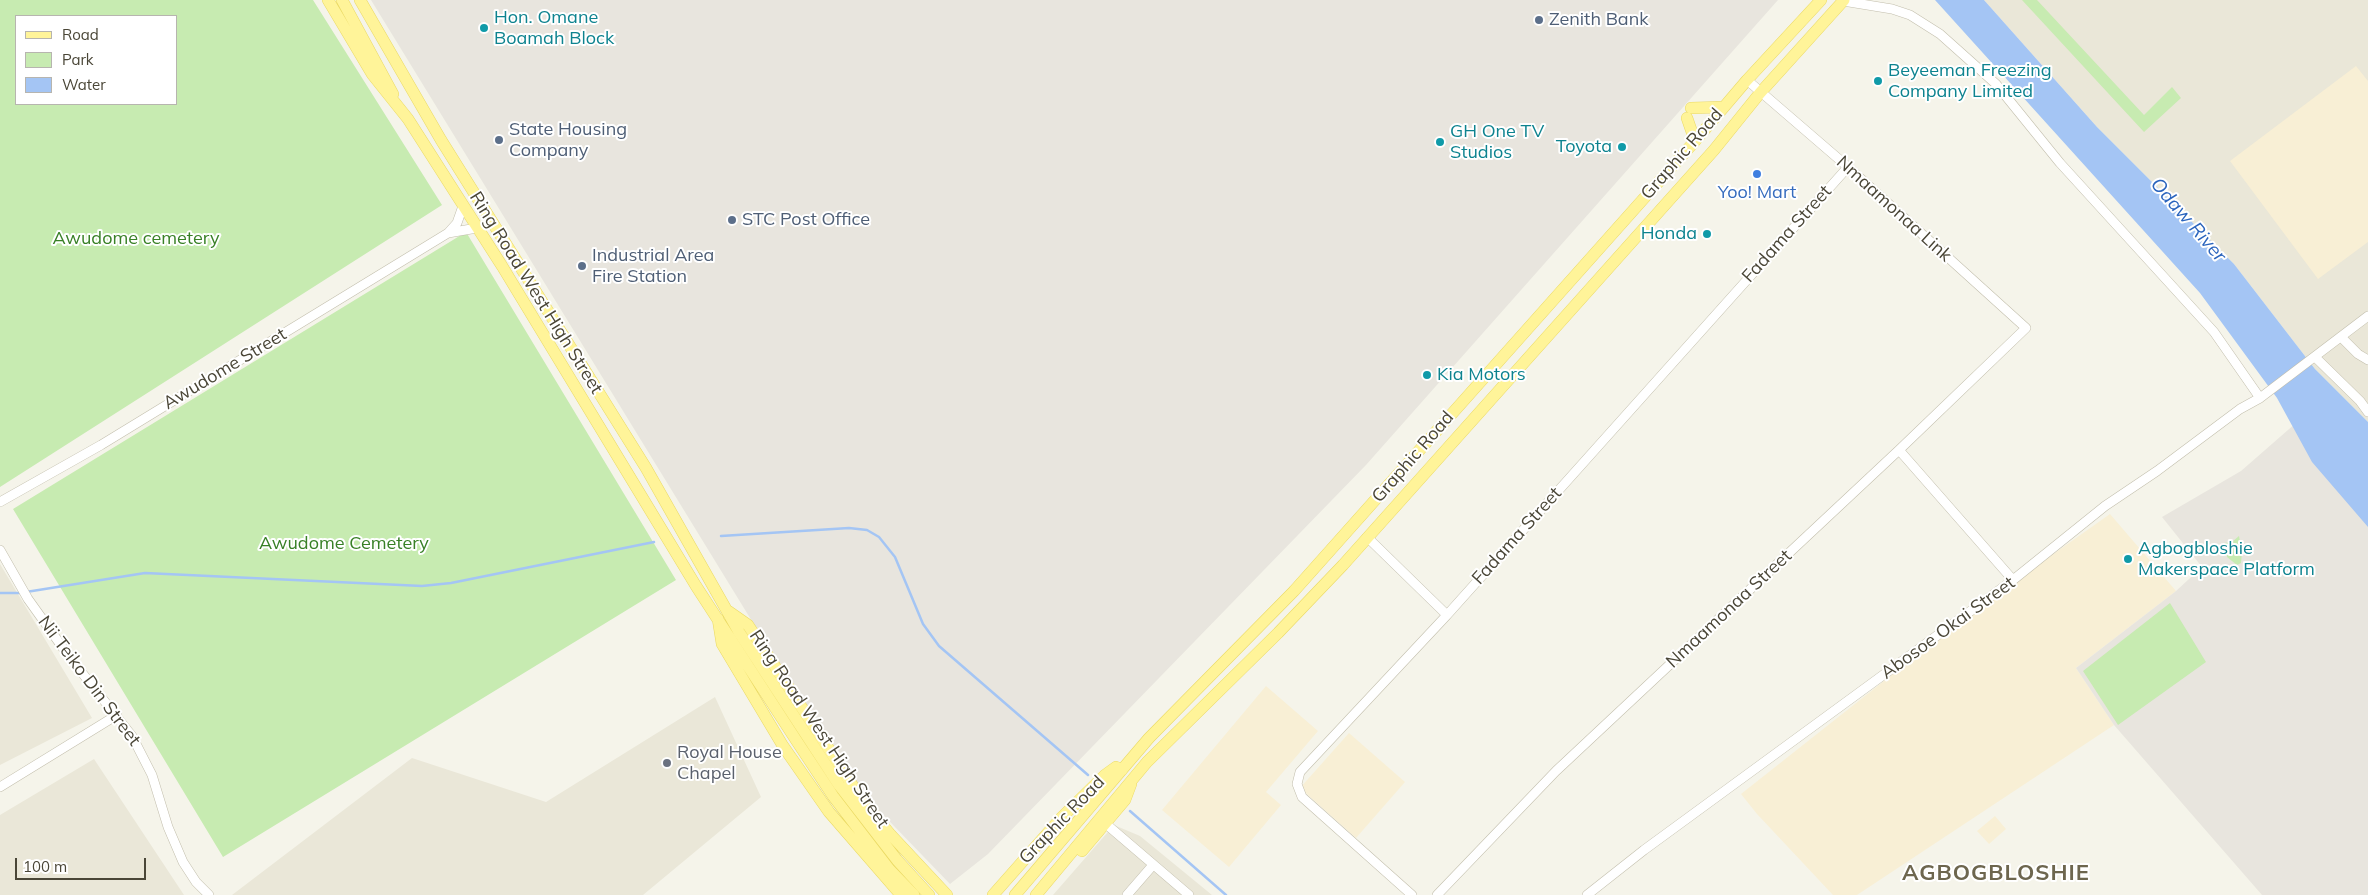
<!DOCTYPE html>
<style>
body{margin:0}
#map{position:relative;width:2368px;height:895px;overflow:hidden;background:#f5f4ea;font-family:Mulish,sans-serif}
canvas{display:block}
.legend{position:absolute;left:15px;top:15px;width:162px;height:90px;box-sizing:border-box;background:#fff;border:1px solid #b7b5af;margin:0;padding:6px 9px;list-style:none;font-size:15px;color:#4a4637}
.legend li{display:flex;align-items:center;gap:10px;height:25px}
.legend b{width:25px;border:1px solid #b7b5af}
.scale{position:absolute;left:15px;top:858px;width:131px;height:22px;box-sizing:border-box;border:2px solid #4a4637;border-top:0;padding-left:6px;font-size:15px;line-height:18px;white-space:nowrap;color:#4a4637;-webkit-text-stroke:4px #fff;paint-order:stroke}
</style>
<div id="map">
<canvas width="2368" height="895"></canvas>
<ul class="legend">
<li><b style="height:6px;background:#fff499"></b>Road</li>
<li><b style="height:14px;background:#c7ebb1"></b>Park</li>
<li><b style="height:14px;background:#a4c5f4"></b>Water</li>
</ul>
<div class="scale">100 m</div>
</div>
<script>
const ctx = document.querySelector('canvas').getContext('2d');
ctx.lineJoin = 'round';
function paint(path, color) { ctx.fillStyle = color; ctx.fill(path, 'evenodd'); }
const poly = rows => new Path2D(rows.map(r => 'M' + r).join(''));
function stroke(path, color, width, dash) { ctx.strokeStyle = color; ctx.lineWidth = width; ctx.lineCap = dash ? 'butt' : 'round'; ctx.setLineDash(dash || []); ctx.stroke(path); }
function label(font, color, halo, rows, align = 'center') {
  ctx.font = font + ' Mulish,sans-serif'; ctx.lineWidth = 4; ctx.setLineDash([]); ctx.textBaseline = 'middle'; ctx.strokeStyle = halo; ctx.fillStyle = color; for (const [text, x, y, turn = 0] of rows) {
    ctx.save(); ctx.translate(x, y); ctx.rotate((+turn || 0) * Math.PI / 180); ctx.textAlign = isNaN(turn) ? turn : align; if (halo) ctx.strokeText(text, 0, 0); ctx.fillText(text, 0, 0); ctx.restore();
  }
}
const residential = poly([
 [1984,0,2368,0,2368,422,2315,369,2234,264,2097,127],
 [0,564,92,718,0,765],
 [715,697,761,797,643,895,232,895,412,758,546,802],
 [94,759,184,895,0,895,0,815],
 [1114,825,1140,836,1212,895,1053,895]
]);
const commercial = poly([
 [2356,66,2368,81,2368,242,2318,279,2230,161],
 [2110,514,2176,591,2076,668,2114,725,1857,895,1833,895,1757,814,1741,794,1970,613],
 [1266,686,1318,731,1266,792,1281,805,1229,867,1162,810],
 [1349,733,1405,782,1356,838,1300,788],
 [1995,816,2006,829,1989,844,1977,831]
]);
const industrial = poly([
 [371,0,1778,0,1366,465,988,854,950,884,867,798,804,706],
 [2296,423,2368,469,2368,895,2262,895,2114,725,2076,668,2176,591,2202,567,2162,517,2241,471]
]);
const green = poly([
 [0,0,313,0,442,205,0,487],
 [16,16,176,16,176,104,16,104],
 [2022,0,2037,0,2144,115,2172,87,2181,98,2144,132],
 [466,232,676,580,223,857,13,509],
 [2239,536,2242,552,2241,563,2237,565,2227,557,2226,551,2221,548,2224,543,2232,542],
 [2170,603,2206,662,2118,725,2083,671]
]);
const water = poly([
 [1935,0,1984,0,2097,127,2234,264,2315,369,2368,422,2368,527,2312,462,2277,398,2200,293]
]);
const stream = poly([
 [721,536,849,528,867,530,879,537,895,557,923,624,939,646,1088,775],
 [26,592,145,573,422,586,451,583,654,542],
 [0,593,21,593],
 [1130,811,1226,895]
]);
const minor = poly([
 [1843,1,1892,9,1910,15,1940,34,1996,84,2060,163,2214,332,2260,398],
 [448,233,457,223,463,206],
 [2341,337,2358,354,2368,360],
 [2315,357,2360,401,2368,412],
 [1899,450,2013,580],
 [0,502,101,445,448,233,477,228],
 [1367,537,1447,615],
 [0,550,28,599,68,655,132,736,152,775,168,827,183,862,196,882,209,895],
 [0,787,117,715],
 [1106,824,1189,895],
 [1127,895,1153,865],
 [1412,895,1302,797,1297,784,1300,772,1447,615,1848,167],
 [1437,895,1556,771,1899,450,2026,328,1848,167,1747,80],
 [1587,895,1644,850,2013,580,2105,506,2157,471,2240,409,2260,398,2368,316]
]);
const major = poly([
 [328,0,372,74,408,119,502,266,696,586,796,740,833,796,889,869,914,895],
 [342,0,393,94],
 [360,0,441,140,646,468,739,632,839,785,897,860,929,895],
 [1691,108,1724,107],
 [1687,118,1695,141],
 [728,611,748,625,862,800,890,834,947,895],
 [718,619,722,644,783,746,829,812,901,895],
 [1082,851,1125,800,1131,784],
 [993,895,1061,818,1105,775,1116,767,1122,770],
 [1015,895,1149,738,1294,591,1695,141,1747,80,1821,0],
 [1036,895,1147,762,1278,633,1343,565,1714,150,1760,93,1844,0]
]);
const markers = [
 [1539,20,5,"#5c6f8a"],
 [484,28,5,"#0f9aa8"],
 [1878,81,5,"#0f9aa8"],
 [499,140,5,"#5c6f8a"],
 [1440,142,5,"#0f9aa8"],
 [1622,147,5,"#0f9aa8"],
 [1757,174,5,"#3f7fe0"],
 [732,220,5,"#5c6f8a"],
 [1707,234,5,"#0f9aa8"],
 [582,266,5,"#5c6f8a"],
 [1427,375,5,"#0f9aa8"],
 [2128,559,5,"#0f9aa8"],
 [667,763,5,"#6b7280"]
];
const cultureNames = [
 ["Hon. Omane",494,18],
 ["Boamah Block",494,39],
 ["Beyeeman Freezing",1888,71],
 ["Company Limited",1888,92],
 ["GH One TV",1450,132],
 ["Studios",1450,153],
 ["Toyota",1612,147,"right"],
 ["Honda",1697,234,"right"],
 ["Kia Motors",1437,375],
 ["Agbogbloshie",2138,549],
 ["Makerspace Platform",2138,570]
];
const serviceNames = [
 ["Zenith Bank",1549,20],
 ["State Housing",509,130],
 ["Company",509,151],
 ["STC Post Office",742,220],
 ["Industrial Area",592,256],
 ["Fire Station",592,277]
];
const streetNames = [
 ["Graphic Road",1682,154,-49],
 ["Nmaamonaa Link",1894,209,42],
 ["Fadama Street",1787,234,-48],
 ["Ring Road West High Street",536,293,58],
 ["Awudome Street",225,369,-31],
 ["Graphic Road",1413,457,-49],
 ["Fadama Street",1517,536,-48],
 ["Nmaamonaa Street",1729,609,-43],
 ["Abosoe Okai Street",1948,628,-36],
 ["Nii Teiko Din Street",89,681,53],
 ["Ring Road West High Street",819,729,56],
 ["Graphic Road",1062,820,-46]
];
const shopNames = [
 ["Yoo! Mart",1757,193]
];
const parkNames = [
 ["Awudome cemetery",136,239],
 ["Awudome Cemetery",344,544]
];
const worshipNames = [
 ["Royal House",677,753],
 ["Chapel",677,774]
];
const waterNames = [
 ["Odaw River",2188,220,49]
];
const districtNames = [
 ["AGBOGBLOSHIE",1996,873]
];
paint(residential, '#eae7d8');
paint(commercial, '#f8efd5');
paint(industrial, '#e8e5de');
paint(green, '#c7ebb1');
paint(water, '#a4c5f4');
stroke(stream, '#a4c5f4', 2.5);
stroke(minor, '#c2beac', 10);
stroke(major, '#ead963', 12);
stroke(minor, '#fff', 9);
stroke(major, '#fff499', 11);
for (const [x, y, r, color] of markers) { const dot = new Path2D(); dot.arc(x, y, r, 0, 2 * Math.PI); ctx.fillStyle = color; ctx.fill(dot); stroke(dot, '#fff', 2); }
label('18px', '#0d838f', '#fff', cultureNames, 'left');
label('18px', '#4e5e75', '#fff', serviceNames, 'left');
label('18px', '#4a4637', '#fff', streetNames);
label('18px', '#366cbe', '#fff', shopNames);
label('18px', '#388026', '#fff', parkNames);
label('18px', '#5b616d', '#fff', worshipNames, 'left');
label('italic 19px', '#2a64bd', '#fff', waterNames);
ctx.letterSpacing = '1px';
label('bold 22px', '#6d664e', '#fff', districtNames);
ctx.letterSpacing = '0px';
</script>
